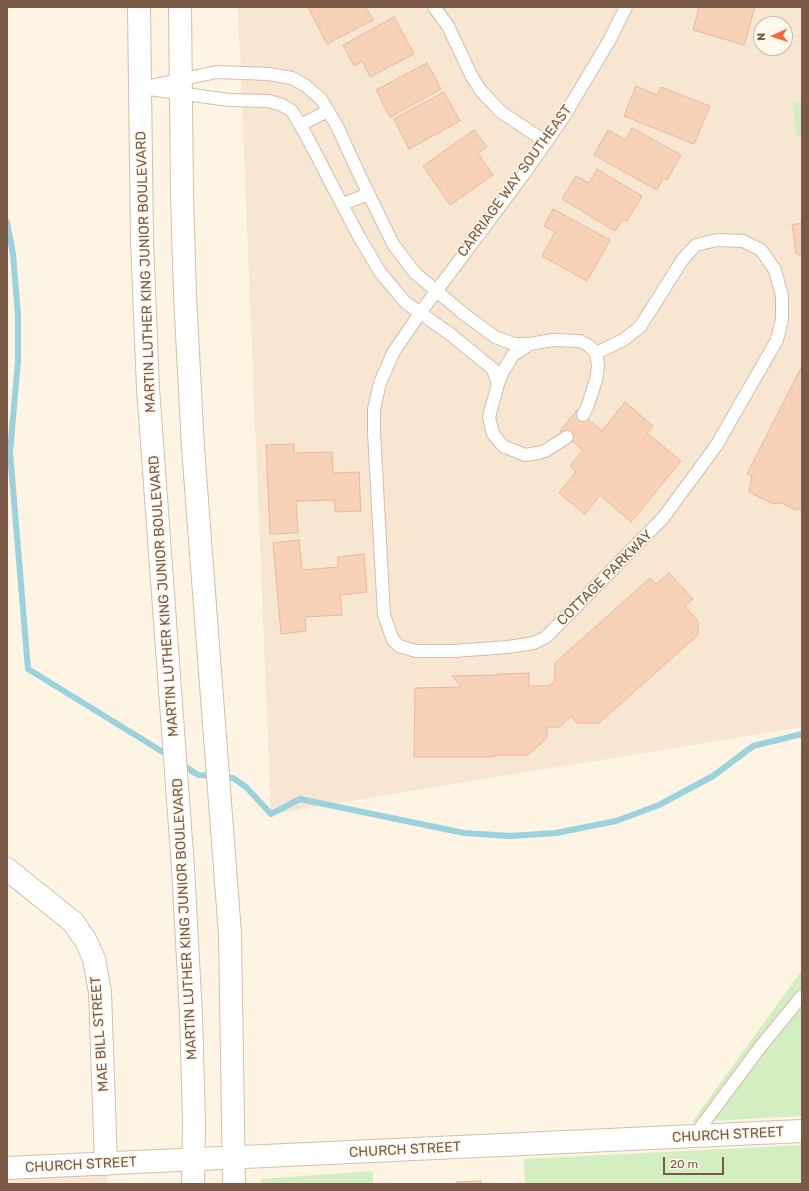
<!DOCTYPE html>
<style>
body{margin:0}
#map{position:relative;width:809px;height:1191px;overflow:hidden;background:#fef4e4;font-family:Rubik,sans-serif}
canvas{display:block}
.frame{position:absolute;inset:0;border:8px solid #7a5947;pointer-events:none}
.north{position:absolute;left:753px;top:16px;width:40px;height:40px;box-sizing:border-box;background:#fff8ec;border:1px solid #cab8aa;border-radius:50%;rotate:267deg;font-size:11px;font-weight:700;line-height:16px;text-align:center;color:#7a5947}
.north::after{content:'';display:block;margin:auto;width:14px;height:18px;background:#f4683e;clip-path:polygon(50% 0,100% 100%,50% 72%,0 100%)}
.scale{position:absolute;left:663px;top:1157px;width:61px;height:18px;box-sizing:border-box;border:2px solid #7a5947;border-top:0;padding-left:5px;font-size:12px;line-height:14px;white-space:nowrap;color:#7a5947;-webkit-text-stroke:3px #fff8ec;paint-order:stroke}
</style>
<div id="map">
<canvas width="809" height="1191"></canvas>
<div class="frame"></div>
<div class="north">N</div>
<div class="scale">20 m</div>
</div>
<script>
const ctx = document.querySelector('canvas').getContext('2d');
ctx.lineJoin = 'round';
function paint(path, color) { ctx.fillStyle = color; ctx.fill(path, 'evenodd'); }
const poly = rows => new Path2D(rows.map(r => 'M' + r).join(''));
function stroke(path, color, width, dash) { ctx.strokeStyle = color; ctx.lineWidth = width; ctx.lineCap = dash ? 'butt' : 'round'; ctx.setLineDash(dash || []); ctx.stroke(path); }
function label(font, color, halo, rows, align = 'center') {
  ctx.font = font + ' Rubik,sans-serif'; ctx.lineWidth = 3; ctx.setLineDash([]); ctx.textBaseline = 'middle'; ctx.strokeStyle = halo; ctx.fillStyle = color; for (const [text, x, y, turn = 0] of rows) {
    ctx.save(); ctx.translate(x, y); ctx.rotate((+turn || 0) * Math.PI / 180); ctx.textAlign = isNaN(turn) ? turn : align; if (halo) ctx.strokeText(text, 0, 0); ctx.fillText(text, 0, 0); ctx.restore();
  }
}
const residential = poly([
 [238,7,802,7,802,727,271,814],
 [761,24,785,24,785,48,761,48],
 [106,1164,108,1184,7,1184,7,1168]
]);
const green = poly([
 [793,103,802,103,802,136,796,136],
 [802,970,802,1116,692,1122],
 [802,1145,802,1184,525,1184,524,1159],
 [373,1171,373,1184,261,1184,261,1179]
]);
const stream = poly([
 [7,222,13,254,18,315,18,361,10,452,28,669,171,757],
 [180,763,198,775,214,776],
 [223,777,233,778,246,787,271,814,300,799,464,833,510,836,556,833,616,821,659,805,713,776,753,746,802,734]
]);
const building = poly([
 [308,7,366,7,373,20,327,44,308,7],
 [699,7,755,7,744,45,693,30,699,7],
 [394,17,414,54,370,77,362,61,354,66,343,45,394,17],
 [427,63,441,89,390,117,376,90,427,63],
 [636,86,657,95,661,87,710,106,694,144,624,116,636,86],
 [444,92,460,121,409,149,394,119,444,92],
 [632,128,681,155,667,180,663,178,657,190,594,155,608,130,626,140,632,128],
 [474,130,487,147,478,153,493,175,450,205,423,166,474,130],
 [597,169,642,196,627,221,623,219,615,231,562,199,576,176,589,183,597,169],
 [553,209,610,240,587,281,542,256,555,232,544,226,553,209],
 [802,223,802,256,796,253,792,225,802,223],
 [802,366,802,508,795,510,782,503,773,504,749,492,752,476,747,474,802,366],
 [625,402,653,426,647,433,681,461,631,522,600,495,585,514,559,493,576,472,570,466,583,450,560,431,577,410,602,431,625,402],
 [294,444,294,453,332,452,333,473,359,472,361,511,335,512,334,500,296,501,298,533,270,534,266,445,294,444],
 [299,540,302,570,338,567,338,557,364,554,367,592,340,595,342,615,305,617,306,631,281,634,273,543,299,540],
 [669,573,693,599,685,606,698,621,698,635,599,723,577,723,571,716,560,727,547,727,547,738,528,755,496,755,494,757,414,757,415,688,462,687,452,676,498,675,497,674,529,673,529,686,549,686,555,681,555,663,650,578,656,584,669,573],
 [481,1181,481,1184,456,1184,456,1182,481,1181]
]);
const service = poly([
 [434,7,448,26,472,77,482,92,501,112,546,142],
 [140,88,217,72,269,74,292,78,306,86,321,99,337,126,358,172,393,244,415,273,464,314,495,337,514,344,530,344,553,340,580,341,588,345,596,353,598,365,596,380,588,405,583,415],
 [149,89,229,100,269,101,282,105,292,111,307,137,358,235,380,272,405,302,450,334,493,369,498,384,489,417,493,434,503,446,525,455,538,453,545,451,567,437],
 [300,125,328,111],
 [343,204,368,194],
 [596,353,623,340,640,327,683,259,696,245,717,240,743,241,761,250,775,270,782,296,782,319,777,340,716,446,663,518,546,637,534,643,508,647,454,651,416,651,399,646,393,640,384,615,374,432,374,409,380,383,393,353,420,313,524,174,563,118,609,41,626,7],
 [498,384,502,373,513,355,530,344],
 [694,1136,761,1046,802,996]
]);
const minor = poly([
 [7,869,73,922,86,941,94,959,100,992,106,1164],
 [7,1168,802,1131]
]);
const secondary = poly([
 [139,7,142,241,148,388,183,868,191,1015,194,1122,193,1184],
 [180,7,182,195,185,295,193,448,230,934,234,1184]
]);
const streetNames = [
 ["CARRIAGE WAY SOUTHEAST",515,181,-54],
 ["MARTIN LUTHER KING JUNIOR BOULEVARD",146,272,-92],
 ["COTTAGE PARKWAY",605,578,-45],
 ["MARTIN LUTHER KING JUNIOR BOULEVARD",164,596,-94],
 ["MARTIN LUTHER KING JUNIOR BOULEVARD",185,919,-93],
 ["MAE BILL STREET",100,1034,-94],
 ["CHURCH STREET",728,1135,-3],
 ["CHURCH STREET",405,1150,-3],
 ["CHURCH STREET",81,1165,-3]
];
paint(residential, '#f7e6d2');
paint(green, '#d3eec1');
stroke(stream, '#9bd2dd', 6);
paint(building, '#f7d2b9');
stroke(building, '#ebb898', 1);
stroke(service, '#d4beab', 14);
stroke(minor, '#d4beab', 24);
stroke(secondary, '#d7bea9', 24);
stroke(service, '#fff', 12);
stroke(minor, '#fff', 22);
stroke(secondary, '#fff', 22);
label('14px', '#7a5947', '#fff8ec', streetNames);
</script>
